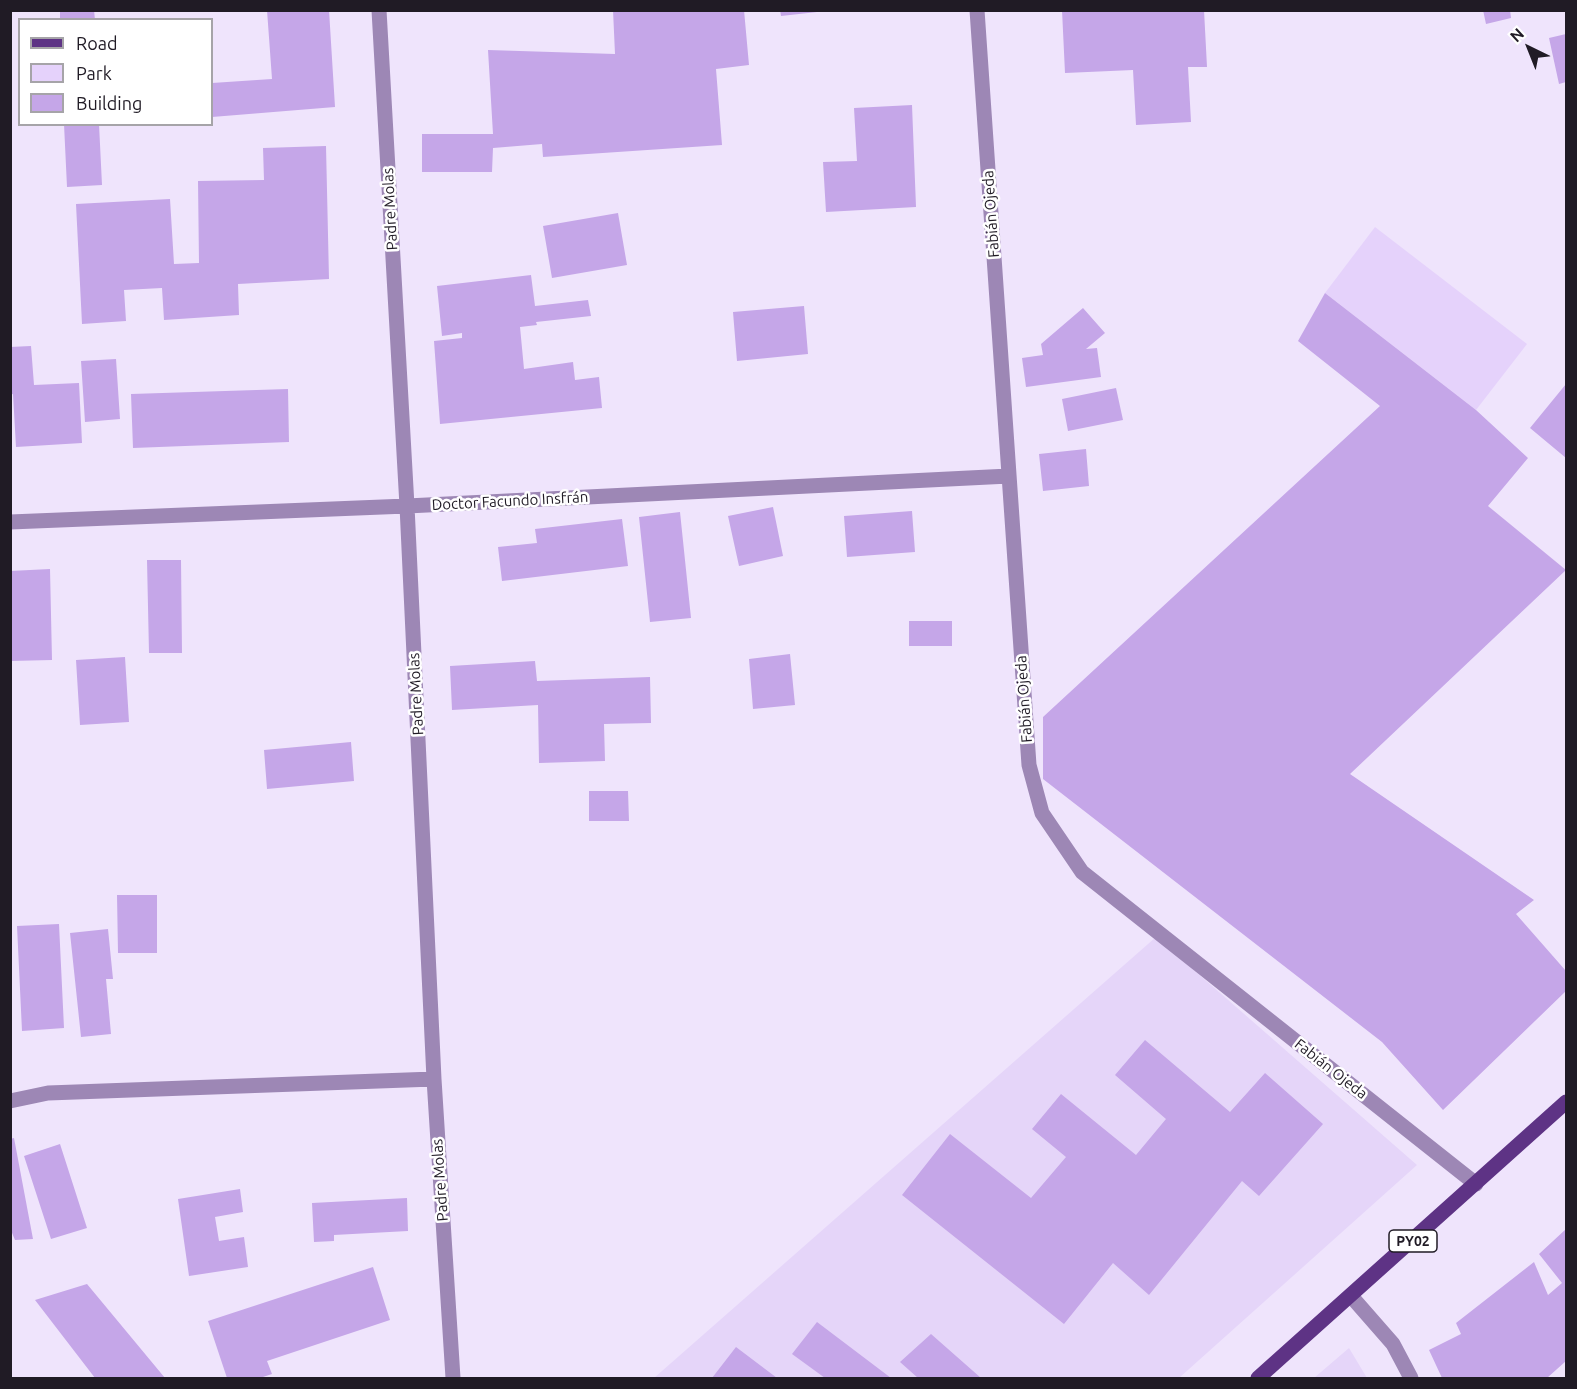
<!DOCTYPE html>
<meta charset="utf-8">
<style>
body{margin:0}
#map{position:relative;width:1577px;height:1389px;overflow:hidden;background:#efe4fc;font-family:Ubuntu,sans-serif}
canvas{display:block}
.frame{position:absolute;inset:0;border:12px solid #201b25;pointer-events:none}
.legend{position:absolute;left:18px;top:18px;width:195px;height:108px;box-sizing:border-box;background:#fff;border:2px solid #a6a4a8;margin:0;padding:8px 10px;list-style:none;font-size:18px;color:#201b25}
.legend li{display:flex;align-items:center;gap:12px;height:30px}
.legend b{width:30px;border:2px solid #a6a4a8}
.north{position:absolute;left:1499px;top:18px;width:60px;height:60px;-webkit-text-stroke:4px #fff;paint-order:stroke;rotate:317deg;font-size:16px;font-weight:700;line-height:24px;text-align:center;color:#201b25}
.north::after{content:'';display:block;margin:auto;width:21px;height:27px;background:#201b25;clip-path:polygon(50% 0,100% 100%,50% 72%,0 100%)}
</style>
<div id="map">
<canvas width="1577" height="1389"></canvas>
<div class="frame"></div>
<ul class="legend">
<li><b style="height:8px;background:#5e3385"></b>Road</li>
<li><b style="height:16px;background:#e5d2fb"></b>Park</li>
<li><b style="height:16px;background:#c5a6e8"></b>Building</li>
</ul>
<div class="north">N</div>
</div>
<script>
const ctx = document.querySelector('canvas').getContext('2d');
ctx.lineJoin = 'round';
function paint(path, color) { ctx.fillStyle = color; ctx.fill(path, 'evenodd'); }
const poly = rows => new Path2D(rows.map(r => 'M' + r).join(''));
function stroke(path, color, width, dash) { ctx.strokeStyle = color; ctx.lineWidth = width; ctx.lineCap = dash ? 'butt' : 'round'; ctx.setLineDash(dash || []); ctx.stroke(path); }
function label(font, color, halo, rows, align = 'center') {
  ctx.font = font + ' Ubuntu,sans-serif'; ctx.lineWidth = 5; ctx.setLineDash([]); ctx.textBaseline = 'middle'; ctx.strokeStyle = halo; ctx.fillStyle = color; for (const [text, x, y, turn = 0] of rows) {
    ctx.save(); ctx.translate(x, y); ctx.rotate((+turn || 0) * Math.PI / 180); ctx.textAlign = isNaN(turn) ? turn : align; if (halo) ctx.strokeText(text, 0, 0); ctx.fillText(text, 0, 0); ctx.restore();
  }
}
const built = poly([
 [1156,937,1417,1165,1179,1378,654,1378],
 [1349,1348,1367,1378,1314,1378]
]);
const green = poly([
 [1375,227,1527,344,1476,410,1325,293]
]);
const building = poly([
 [60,10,94,10,95,20,60,20],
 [267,10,329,10,335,107,212,117,212,83,272,79],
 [613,10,744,10,749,65,716,69,722,145,543,157,542,144,493,148,492,172,422,172,422,134,493,134,488,50,615,54],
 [780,10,817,10,817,12,781,16],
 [1062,10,1204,10,1207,67,1188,67,1191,122,1136,125,1133,70,1065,73],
 [1483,10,1510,10,1511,18,1486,24],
 [1566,34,1566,82,1559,84,1549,38],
 [912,105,916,207,826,212,823,162,857,161,854,108],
 [64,124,99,124,102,185,67,187],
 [326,146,329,279,238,284,239,315,164,320,162,288,124,290,126,321,82,324,76,204,170,199,174,264,199,263,198,181,264,180,263,148],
 [618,213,627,265,552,278,543,226],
 [531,275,535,306,588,300,591,316,536,322,537,325,520,327,524,369,573,362,575,380,599,377,602,408,440,424,434,341,462,338,462,333,442,336,437,286],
 [1325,293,1476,410,1528,458,1488,506,1566,570,1350,774,1534,900,1516,914,1566,971,1566,991,1443,1110,1382,1042,1043,779,1043,717,1380,406,1298,341],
 [804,306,808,354,737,361,733,312],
 [1083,308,1105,333,1086,349,1097,348,1101,377,1026,387,1022,358,1043,355,1041,344],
 [31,346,34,385,79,383,82,443,16,447,13,394,10,395,10,347],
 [116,359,120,419,85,422,81,361],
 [1566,384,1566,458,1530,428],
 [1116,388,1123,420,1068,431,1062,399],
 [288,389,289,442,133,448,131,394],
 [1086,449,1089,486,1043,491,1039,454],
 [773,507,783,556,739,566,728,516],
 [912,511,915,552,847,557,844,516],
 [680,512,691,618,650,622,639,517],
 [622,519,628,566,502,581,498,547,537,543,535,529],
 [147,560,181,560,182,653,149,653],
 [50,569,52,660,10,661,10,571],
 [909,621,952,621,952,646,909,646],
 [790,654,795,705,753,709,749,659],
 [125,657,129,722,80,725,76,660],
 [535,661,537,681,650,677,651,723,604,724,605,761,539,763,538,705,452,710,450,666],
 [351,742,354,781,267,789,264,750],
 [589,791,628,791,629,821,589,821],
 [117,895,157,895,157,953,118,953],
 [59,924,64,1028,22,1031,17,926],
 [108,929,113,979,106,979,111,1034,81,1037,70,933],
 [1145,1040,1230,1112,1265,1073,1323,1124,1259,1196,1242,1181,1149,1295,1113,1263,1064,1324,902,1195,950,1134,1031,1198,1066,1157,1032,1129,1061,1094,1136,1155,1166,1119,1115,1075],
 [14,1138,33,1239,15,1240,10,1228,10,1139],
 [60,1144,87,1228,51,1239,24,1156],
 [240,1189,243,1212,215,1217,219,1241,244,1237,248,1267,189,1276,178,1199],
 [407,1198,408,1231,334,1235,334,1241,314,1242,312,1203],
 [1566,1229,1566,1361,1547,1378,1442,1378,1429,1350,1461,1334,1456,1323,1534,1262,1548,1295,1562,1283,1539,1254],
 [373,1267,390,1320,267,1361,272,1374,260,1378,227,1378,208,1321],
 [87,1284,165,1378,95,1378,35,1300],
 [817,1322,891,1378,825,1378,792,1354],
 [931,1334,981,1378,918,1378,900,1362],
 [736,1347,777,1378,712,1378]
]);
const street = poly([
 [379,10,407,506,434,1079,453,1378],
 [977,10,1029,765,1042,813,1082,872,1476,1184],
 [10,522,407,506,1009,476],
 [10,1101,48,1093,434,1079],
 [1351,1296,1393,1344,1411,1378]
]);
const primary = poly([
 [1258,1378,1566,1102]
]);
const shields = [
 [1413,1241,48]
];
const shieldNames = [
 ["PY02",1413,1241]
];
const streetNames = [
 ["Padre Molas",390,209,-93],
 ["Fabián Ojeda",991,214,-94],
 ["Doctor Facundo Insfrán",510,501,-3],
 ["Padre Molas",416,694,-93],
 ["Fabián Ojeda",1024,699,-94],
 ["Fabián Ojeda",1331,1069,38],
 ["Padre Molas",440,1180,-94]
];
paint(built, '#e5d5f9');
paint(green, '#e5d2fb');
paint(building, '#c5a6e8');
stroke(street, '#9d87b5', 15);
stroke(primary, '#5e3385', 15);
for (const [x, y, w] of shields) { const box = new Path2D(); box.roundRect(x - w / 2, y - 11, w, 22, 4.5); ctx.fillStyle = '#fff'; ctx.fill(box); stroke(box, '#201b25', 1.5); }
label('bold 14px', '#201b25', null, shieldNames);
label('15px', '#201b25', '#fff', streetNames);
</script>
